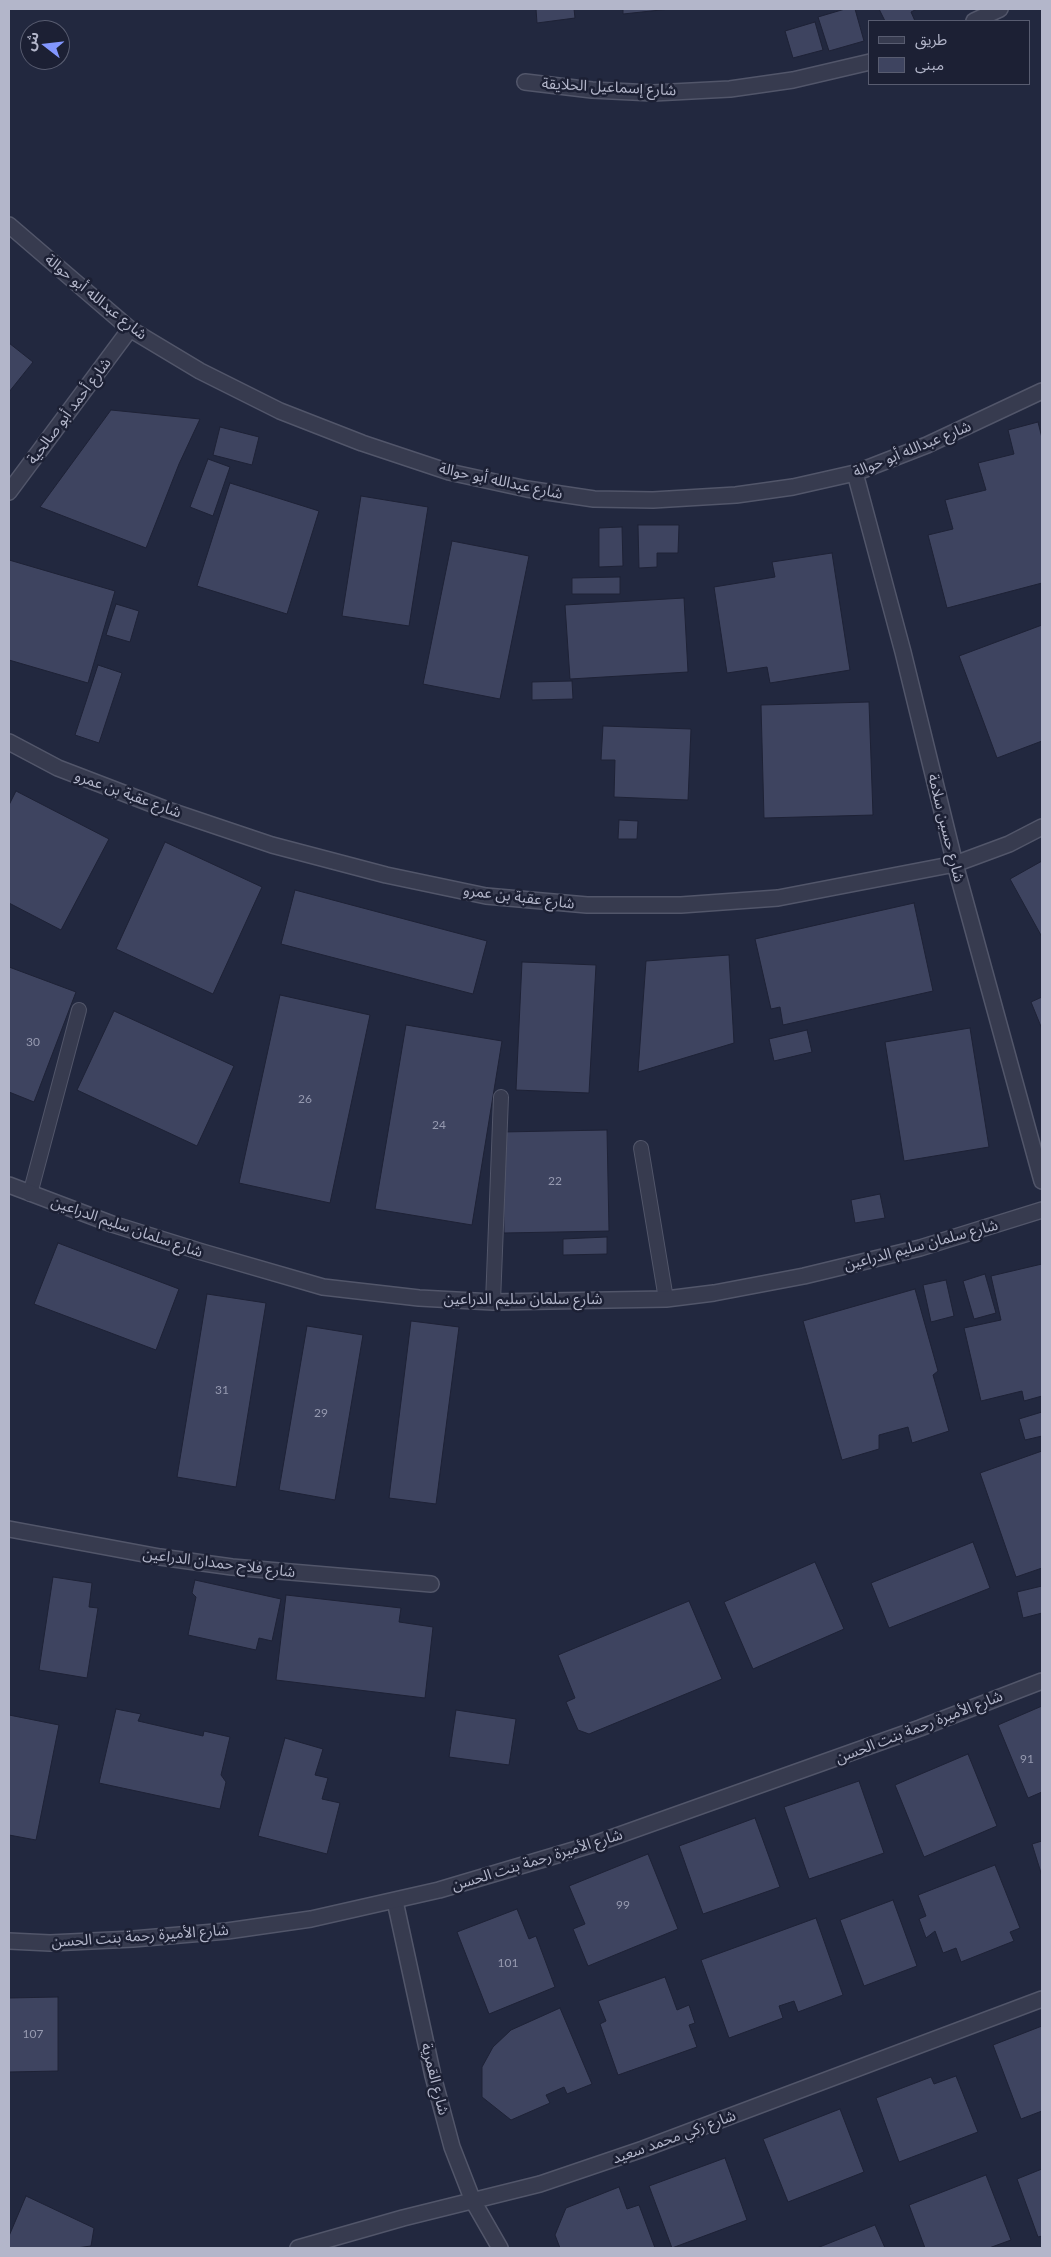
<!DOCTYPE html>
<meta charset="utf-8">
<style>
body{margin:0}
#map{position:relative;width:1051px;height:2257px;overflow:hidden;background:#22283f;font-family:Lato,"Noto Sans Arabic",sans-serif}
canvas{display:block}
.frame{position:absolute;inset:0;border:10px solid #b3b6ca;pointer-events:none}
.legend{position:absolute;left:868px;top:20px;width:162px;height:65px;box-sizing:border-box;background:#1c2034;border:1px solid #585c70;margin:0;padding:6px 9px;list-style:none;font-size:15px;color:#b3b6ca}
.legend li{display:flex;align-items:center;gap:10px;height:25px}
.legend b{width:25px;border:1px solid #585c70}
.north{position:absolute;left:20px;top:20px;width:50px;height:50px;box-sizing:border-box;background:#1c2034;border:1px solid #585c70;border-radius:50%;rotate:286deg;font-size:14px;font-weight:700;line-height:20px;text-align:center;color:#b3b6ca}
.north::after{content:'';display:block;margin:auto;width:18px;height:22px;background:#8397ff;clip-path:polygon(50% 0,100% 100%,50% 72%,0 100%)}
</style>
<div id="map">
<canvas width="1051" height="2257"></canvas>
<div class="frame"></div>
<ul class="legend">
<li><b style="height:6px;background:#373b4f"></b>طريق</li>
<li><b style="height:14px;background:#3e4460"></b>مبنى</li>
</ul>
<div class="north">ش</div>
</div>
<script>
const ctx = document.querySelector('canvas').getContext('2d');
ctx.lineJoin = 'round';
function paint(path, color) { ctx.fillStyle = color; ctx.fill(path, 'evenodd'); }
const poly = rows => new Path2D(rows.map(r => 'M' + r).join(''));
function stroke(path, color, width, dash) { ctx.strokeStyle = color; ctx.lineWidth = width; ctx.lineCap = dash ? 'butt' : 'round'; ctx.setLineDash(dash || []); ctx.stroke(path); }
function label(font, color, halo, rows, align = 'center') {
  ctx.font = font + ' Lato,"Noto Sans Arabic",sans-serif'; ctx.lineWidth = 5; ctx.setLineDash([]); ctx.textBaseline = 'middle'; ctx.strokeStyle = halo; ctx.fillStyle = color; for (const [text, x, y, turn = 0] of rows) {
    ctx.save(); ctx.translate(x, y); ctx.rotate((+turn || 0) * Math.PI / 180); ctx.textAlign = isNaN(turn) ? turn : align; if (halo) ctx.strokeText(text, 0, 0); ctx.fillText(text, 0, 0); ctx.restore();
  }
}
const building = poly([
 [536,9,574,9,575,18,537,23,536,9],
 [623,9,670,9,623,14,623,9],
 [845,9,855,9,864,41,829,51,818,17,845,9],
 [879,9,917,9,911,12,915,21,885,21,879,9],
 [815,22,823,50,793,58,785,31,815,22],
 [9,343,33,362,9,392,9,343],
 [111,410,200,419,179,464,146,548,40,507,111,410],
 [1038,422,1042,438,1042,583,947,608,928,535,953,529,945,500,986,490,978,463,1014,454,1008,430,1038,422],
 [220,427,259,437,252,465,213,455,220,427],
 [208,459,230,467,213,516,190,507,208,459],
 [230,483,319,511,287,614,197,586,230,483],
 [361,496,428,507,409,626,342,616,361,496],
 [638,525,679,525,678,553,657,553,657,567,639,568,638,525],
 [622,527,623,566,599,567,599,528,622,527],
 [452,541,529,556,500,699,423,684,452,541],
 [832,553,850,670,770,683,767,667,727,673,714,587,775,577,772,562,832,553],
 [9,560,115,591,88,683,9,660,9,560],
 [620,577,620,594,572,594,572,578,620,577],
 [684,598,688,672,570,679,565,605,684,598],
 [116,604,139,611,130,642,106,635,116,604],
 [1042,625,1042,741,997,758,959,656,1042,625],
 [98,665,122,673,99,743,75,735,98,665],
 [572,681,573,699,532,700,532,682,572,681],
 [869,702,873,815,764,818,761,705,869,702],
 [603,726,691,729,688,800,614,797,615,760,601,760,603,726],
 [16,791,109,839,61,930,9,903,9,805,16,791],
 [619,820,638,821,637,839,618,839,619,820],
 [165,842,262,887,213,994,116,949,165,842],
 [1042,861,1042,937,1010,879,1042,861],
 [295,890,487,941,473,994,281,944,295,890],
 [914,903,933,991,783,1025,780,1007,771,1009,755,939,914,903],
 [729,955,734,1043,638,1072,646,961,729,955],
 [522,962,596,965,589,1093,516,1090,522,962],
 [9,967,76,992,34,1102,9,1092,9,967],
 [280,995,370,1015,330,1203,239,1183,280,995],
 [1042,997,1042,1029,1031,1002,1042,997],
 [114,1011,234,1066,197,1146,77,1090,114,1011],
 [406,1025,502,1041,472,1225,375,1209,406,1025],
 [970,1028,989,1147,904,1161,885,1042,970,1028],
 [807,1030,812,1052,774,1061,769,1039,807,1030],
 [607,1130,609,1231,504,1233,502,1132,607,1130],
 [880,1194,885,1218,855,1223,851,1200,880,1194],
 [607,1237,607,1254,563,1255,563,1239,607,1237],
 [58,1243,179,1289,156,1350,34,1304,58,1243],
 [1042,1264,1042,1396,1024,1401,1022,1391,981,1401,964,1328,1001,1320,991,1276,1042,1264],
 [985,1274,996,1313,974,1319,963,1281,985,1274],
 [946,1280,954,1316,931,1322,923,1285,946,1280],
 [915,1289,938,1371,933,1375,949,1431,912,1443,908,1427,879,1435,879,1449,842,1460,803,1321,915,1289],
 [207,1294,266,1303,236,1487,177,1477,207,1294],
 [411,1321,459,1327,436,1504,389,1498,411,1321],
 [307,1326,363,1335,335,1500,279,1490,307,1326],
 [1042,1412,1042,1436,1025,1440,1019,1419,1042,1412],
 [1042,1451,1042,1568,1016,1577,980,1473,1042,1451],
 [973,1542,990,1588,889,1628,871,1583,973,1542],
 [815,1562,844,1629,753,1669,724,1602,815,1562],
 [53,1577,92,1583,89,1607,98,1608,87,1678,39,1670,53,1577],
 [195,1580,281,1599,272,1641,259,1638,256,1650,188,1635,196,1597,192,1593,195,1580],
 [1042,1586,1042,1613,1023,1618,1017,1592,1042,1586],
 [286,1595,401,1608,399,1622,433,1627,425,1698,276,1680,286,1595],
 [689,1601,722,1679,589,1734,578,1730,566,1702,575,1698,558,1655,689,1601],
 [1042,1706,1042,1792,1028,1798,998,1725,1042,1706],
 [116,1709,141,1714,138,1721,203,1736,204,1731,230,1737,221,1775,226,1782,220,1809,99,1783,116,1709],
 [456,1710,516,1719,509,1765,449,1757,456,1710],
 [9,1715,59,1725,36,1840,9,1835,9,1715],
 [285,1738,323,1749,315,1775,328,1778,322,1799,340,1803,327,1854,258,1836,285,1738],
 [968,1754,997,1826,924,1857,895,1785,968,1754],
 [859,1781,884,1853,809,1879,784,1807,859,1781],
 [755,1818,780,1887,703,1914,679,1846,755,1818],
 [1042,1841,1042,1876,1032,1844,1042,1841],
 [648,1854,678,1929,588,1966,573,1929,585,1924,569,1886,648,1854],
 [995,1865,1020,1928,1010,1932,1014,1941,961,1962,956,1948,943,1953,935,1931,926,1938,919,1919,926,1916,918,1895,995,1865],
 [893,1900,917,1966,864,1986,840,1920,893,1900],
 [517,1909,529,1939,536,1936,555,1987,489,2014,457,1932,517,1909],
 [816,1918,843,1995,798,2012,794,2001,779,2006,783,2018,729,2038,701,1960,816,1918],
 [665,1977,677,2010,689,2005,695,2023,689,2025,697,2047,618,2075,600,2024,606,2021,598,2001,665,1977],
 [58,1997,58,2071,9,2072,9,1998,58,1997],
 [560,2008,592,2084,567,2094,564,2087,546,2095,550,2103,511,2120,482,2097,482,2067,493,2047,511,2030,560,2008],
 [1042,2026,1042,2111,1021,2119,993,2045,1042,2026],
 [956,2076,978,2132,899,2162,876,2098,931,2077,934,2084,956,2076],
 [840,2109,864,2172,788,2202,763,2139,840,2109],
 [725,2158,747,2220,672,2248,649,2186,725,2158],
 [1042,2169,1042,2236,1038,2237,1017,2179,1042,2169],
 [986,2175,1011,2240,989,2248,925,2248,909,2205,986,2175],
 [619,2187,627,2209,639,2205,655,2248,560,2248,555,2235,566,2208,619,2187],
 [26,2196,94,2228,91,2246,76,2248,9,2248,9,2236,26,2196],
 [875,2225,885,2248,817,2248,875,2225]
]);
const service = poly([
 [641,1148,666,1299],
 [30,1194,79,1010],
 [493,1302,501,1097]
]);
const minor = poly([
 [974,21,1000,9],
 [525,82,592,90,653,93,730,89,793,80,870,62],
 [9,225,130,329,200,371,280,411,362,443,449,472,527,489,594,499,653,500,736,495,793,487,855,473,927,445,1042,391],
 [855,473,903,652,955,864,1042,1181],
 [9,492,130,329],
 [9,742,58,768,165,809,272,845,386,875,486,896,587,905,681,905,778,898,955,864,1009,844,1042,827],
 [9,1529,160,1557,232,1567,431,1584],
 [395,1901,433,2076,452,2147,473,2201,500,2248],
 [298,2248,403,2218,540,2184,643,2149,1042,1999]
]);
const tertiary = poly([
 [9,1185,112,1224,202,1252,323,1287,419,1298,493,1302,666,1299,714,1293,804,1276,920,1248,1042,1210],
 [9,1941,50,1943,133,1939,227,1931,311,1919,439,1890,594,1844,920,1728,1042,1681]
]);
const numberNames = [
 ["30",33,1042],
 ["26",305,1099],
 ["24",439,1125],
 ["22",555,1181],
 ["31",222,1390],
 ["29",321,1413],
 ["91",1027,1759],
 ["99",623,1905],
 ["101",508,1963],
 ["107",33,2034]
];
const streetNames = [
 ["شارع إسماعيل الحلايقة",609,87,3],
 ["شارع عبدالله أبو حوالة",96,297,39],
 ["شارع أحمد أبو صالحية",69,411,-53],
 ["شارع عبدالله أبو حوالة",912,449,-22],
 ["شارع عبدالله أبو حوالة",501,481,12],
 ["شارع عقبة بن عمرو",128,794,20],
 ["شارع حسين سلامة",946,828,76],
 ["شارع عقبة بن عمرو",519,897,7],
 ["شارع سلمان سليم الدراعين",127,1227,19],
 ["شارع سلمان سليم الدراعين",921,1245,-15],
 ["شارع سلمان سليم الدراعين",523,1299],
 ["شارع فلاح حمدان الدراعين",219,1563,7],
 ["شارع الأميرة رحمة بنت الحسن",919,1727,-21],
 ["شارع الأميرة رحمة بنت الحسن",537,1860,-17],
 ["شارع الأميرة رحمة بنت الحسن",140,1936,-4],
 ["شارع القمرية",435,2079,76],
 ["شارع زكي محمد سعيد",674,2137,-20]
];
paint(building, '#3e4460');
stroke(building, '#1e2236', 1);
stroke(service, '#52566a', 16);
stroke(minor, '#52566a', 18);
stroke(tertiary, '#52566a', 18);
stroke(service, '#373b4f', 14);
stroke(minor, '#373b4f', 15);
stroke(tertiary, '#373b4f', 15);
label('12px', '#969ab0', null, numberNames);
label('15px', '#b3b6ca', '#1c2034', streetNames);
</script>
